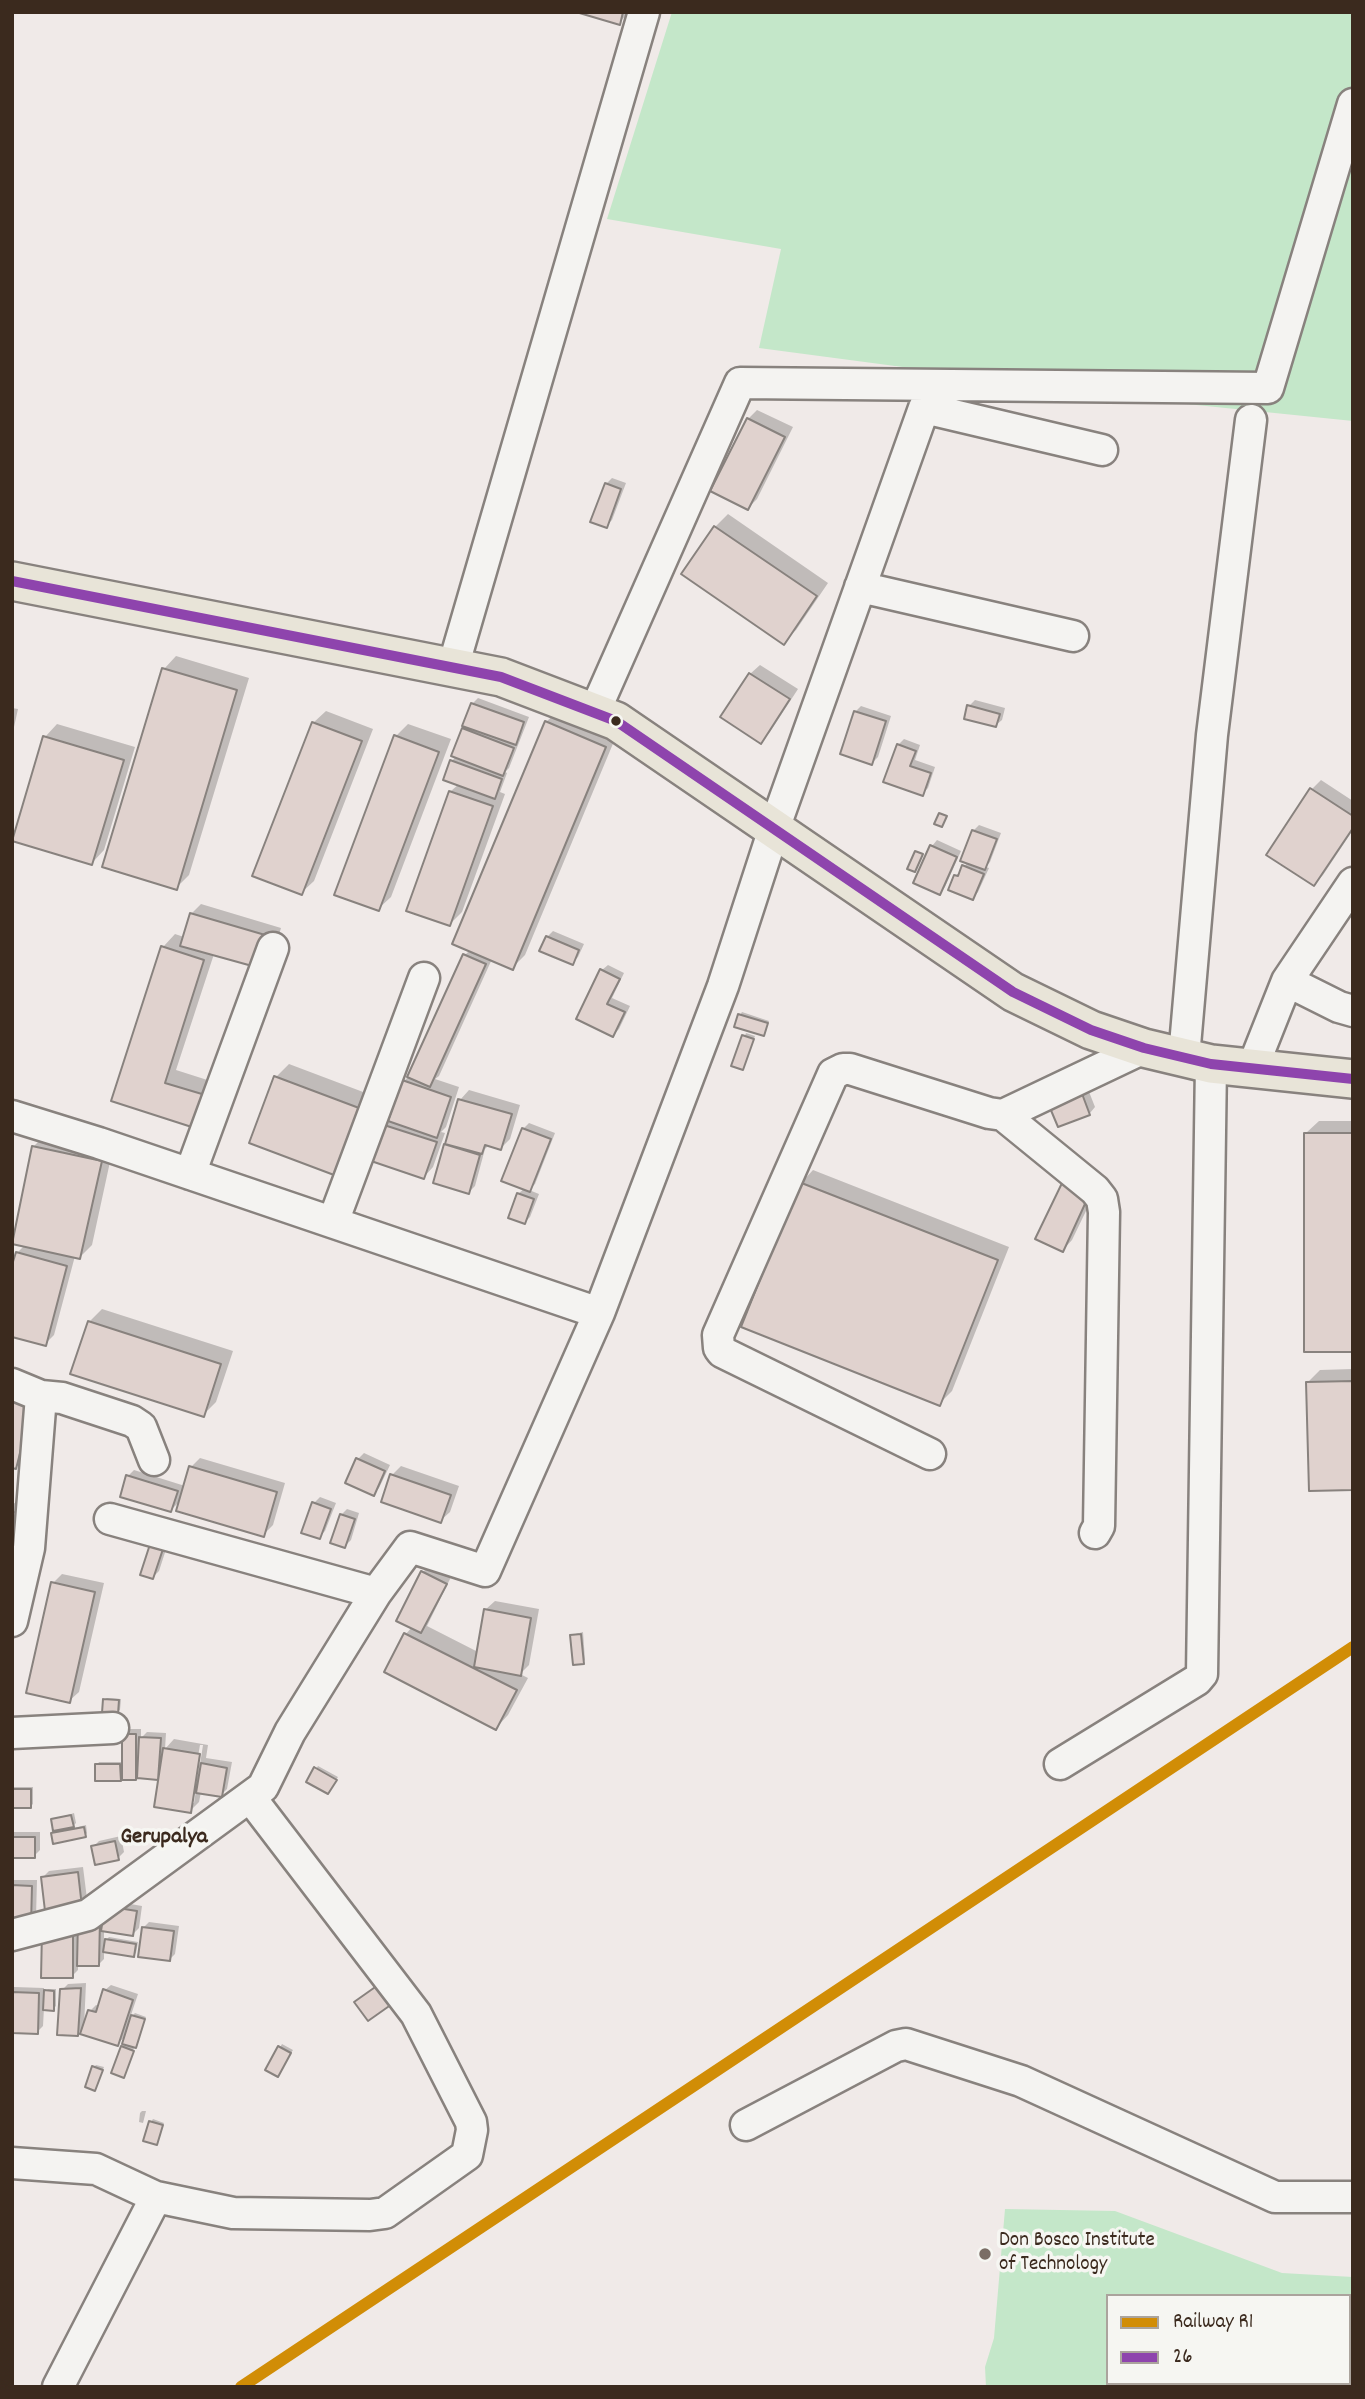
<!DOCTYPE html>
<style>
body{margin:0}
#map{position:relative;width:1365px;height:2399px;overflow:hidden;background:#f0eae8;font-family:Dekko,sans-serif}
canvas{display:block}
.frame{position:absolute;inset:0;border:14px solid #3b2a1e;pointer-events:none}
.legend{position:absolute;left:1106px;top:2294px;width:245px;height:91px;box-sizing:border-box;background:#f6f6f2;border:2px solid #aba49d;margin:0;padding:9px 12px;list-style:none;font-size:21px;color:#3b2a1e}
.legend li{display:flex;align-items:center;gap:14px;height:35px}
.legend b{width:35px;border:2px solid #aba49d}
</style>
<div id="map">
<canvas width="1365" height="2399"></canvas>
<div class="frame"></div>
<ul class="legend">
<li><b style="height:9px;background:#d18d06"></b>Railway R1</li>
<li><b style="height:9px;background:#8e44ad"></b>26</li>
</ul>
</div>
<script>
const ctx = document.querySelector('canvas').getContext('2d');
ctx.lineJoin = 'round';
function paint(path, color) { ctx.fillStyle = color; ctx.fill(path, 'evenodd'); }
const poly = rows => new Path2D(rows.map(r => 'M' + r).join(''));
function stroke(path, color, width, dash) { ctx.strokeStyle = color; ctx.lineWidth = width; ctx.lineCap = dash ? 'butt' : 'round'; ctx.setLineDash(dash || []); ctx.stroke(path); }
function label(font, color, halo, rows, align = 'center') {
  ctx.font = font + ' Dekko,sans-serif'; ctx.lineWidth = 7; ctx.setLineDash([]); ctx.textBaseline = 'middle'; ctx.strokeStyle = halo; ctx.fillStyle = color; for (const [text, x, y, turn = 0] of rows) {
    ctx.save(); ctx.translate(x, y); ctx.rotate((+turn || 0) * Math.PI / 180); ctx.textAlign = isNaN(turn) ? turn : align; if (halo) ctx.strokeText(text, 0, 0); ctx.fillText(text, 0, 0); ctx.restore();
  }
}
const green = poly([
 [672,12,1353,12,1353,421,1167,402,759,348,781,249,607,219],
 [1005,2209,1115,2211,1282,2273,1353,2277,1353,2387,986,2387,985,2367,994,2338],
 [1108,2296,1349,2296,1349,2383,1108,2383]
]);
const shadow = poly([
 [582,12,629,12,619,23],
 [757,410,793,427,757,499,748,508,748,419],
 [612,478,626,483,612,520,606,526,606,484],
 [728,514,828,583,796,630,783,642,715,527],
 [176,656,249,678,189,875,176,888,164,669],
 [760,665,798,689,770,732,761,742,722,717,750,674],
 [478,698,529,717,509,768,505,772,507,773,500,792,505,794,462,912,450,924,408,910,451,791,459,784,452,761,456,756,472,704],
 [975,700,1005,708,1002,720,996,725,969,706],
 [861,706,891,716,878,757,872,763,855,712],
 [12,708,18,709,12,736],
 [559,710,617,734,525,955,512,968,492,959,439,1076,435,1079,459,1087,446,1127,441,1132,445,1133,433,1167,424,1177,385,1126,391,1120,404,1081,409,1076,465,955,470,950,546,722],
 [326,711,373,729,314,881,301,893,313,723],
 [57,724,135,747,104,850,92,863,45,737],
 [408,724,451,739,391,897,378,909,396,736],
 [904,739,920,745,915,760,935,767,928,788,922,794,898,745],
 [1321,780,1353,801,1353,830,1323,875,1314,884,1312,789],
 [979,825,1001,833,990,862,986,867,989,868,978,892,973,898,956,876,968,862,973,831],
 [937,840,961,851,945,887,939,893,932,846],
 [201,904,281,928,272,958,214,954,176,1070,223,1085,213,1115,113,1100,163,947,175,934,184,937,191,914],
 [553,931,584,944,578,957,572,963,547,937],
 [608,965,624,973,612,998,630,1006,619,1029,613,1035,578,1018,602,970],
 [742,1012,769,1021,766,1031,763,1034,740,1015],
 [746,1033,755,1036,743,1068,733,1065],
 [289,1064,379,1098,354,1163,276,1077],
 [1084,1079,1095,1107,1090,1113,1059,1125],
 [469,1090,520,1105,510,1139,501,1148,489,1145,485,1149,475,1186,469,1192,446,1145,460,1100],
 [1319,1121,1353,1121,1353,1351,1306,1133],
 [529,1123,555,1133,535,1184,529,1190,539,1194,530,1217,525,1222,518,1194,525,1188,523,1129],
 [46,1134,113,1148,92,1245,80,1257,75,1256,54,1335,45,1344,17,1253,25,1245,33,1147],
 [813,1170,1009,1247,952,1391,939,1404,801,1183],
 [1064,1182,1099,1184,1072,1240,1063,1250],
 [102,1309,233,1351,216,1402,203,1415,89,1322],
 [1353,1369,1353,1488,1307,1383,1320,1370],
 [12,1386,25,1458,16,1467],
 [364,1453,390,1465,379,1488,373,1494,347,1482,358,1459],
 [200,1458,285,1483,273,1525,263,1535,181,1500,171,1510,128,1476,134,1470,185,1486,191,1467],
 [401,1466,459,1486,450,1512,440,1521,392,1475],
 [320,1497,336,1503,325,1531,319,1537,314,1503],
 [12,1503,31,1504,12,1549],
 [347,1509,359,1513,351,1540,345,1546,341,1515],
 [171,1534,159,1571,153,1577,154,1536],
 [429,1566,451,1577,427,1626,478,1652,485,1610,495,1601,539,1609,529,1665,520,1674,528,1678,508,1715,496,1728,386,1672,406,1634,412,1627,399,1620,423,1572],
 [62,1574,104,1583,79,1692,69,1701,53,1583],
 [583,1632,585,1660,583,1662,572,1635],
 [107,1698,121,1699,120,1710,117,1712,104,1700],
 [130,1729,141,1729,141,1738,147,1732,166,1733,165,1749,174,1739,208,1745,206,1758,232,1762,227,1789,221,1795,201,1792,199,1802,190,1811,161,1774,157,1778,137,1776,135,1778,124,1775,120,1779,97,1765,99,1762,124,1762,124,1735],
 [200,1745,203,1745,194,1803,190,1803],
 [318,1766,338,1777,330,1790,308,1781],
 [13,1787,33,1787,33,1804,31,1806,12,1806],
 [74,1813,76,1823,70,1829,86,1825,87,1833,85,1836,53,1834,59,1828,53,1820],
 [40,1832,40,1850,34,1856,12,1856,13,1832],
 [121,1836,124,1852,118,1858,93,1847,99,1841],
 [83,1867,87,1899,81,1905,43,1877,49,1871],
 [12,1880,37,1880,36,1917,12,1923],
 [113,1901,142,1906,139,1928,133,1934,104,1930,104,1942,109,1937,138,1942,136,1953,134,1955,104,1951,104,1959,98,1965,78,1964,78,1970,72,1976,44,1932],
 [149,1922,179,1926,175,1954,169,1960,143,1928],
 [86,1983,84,2027,77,2034,62,1990,68,1984],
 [111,1985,138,1994,130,2018,135,2013,146,2017,123,2076,122,2047,126,2043,127,2035,117,2044,90,2011,96,2005,100,2006,105,1990],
 [14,1987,44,1988,44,1993,48,1989,56,1989,56,2006,53,2009,44,2008,43,2026,37,2032,12,2031],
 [282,2044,293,2050,278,2075,267,2070],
 [96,2065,104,2067,95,2089,94,2067],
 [142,2111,146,2111,143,2123,139,2122,140,2113],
 [153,2119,164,2123,156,2143,151,2122]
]);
const building = poly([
 [576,12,623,12,620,25,576,12],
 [747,418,785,437,748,510,710,491,747,418],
 [605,483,621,489,607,528,590,522,605,483],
 [714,526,817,596,784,645,681,574,714,526],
 [162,668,237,690,177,890,102,867,162,668],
 [749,673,790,699,761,744,720,717,749,673],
 [471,703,524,722,516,745,462,726,471,703],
 [967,705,1000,714,996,727,964,719,967,705],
 [854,711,886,721,872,765,840,754,854,711],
 [545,721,606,747,513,970,452,944,545,721],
 [312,722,362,741,302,895,252,876,312,722],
 [462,728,514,748,503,776,451,756,462,728],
 [394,735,439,752,379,911,334,895,394,735],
 [43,736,124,760,92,865,12,841,43,736],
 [897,744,916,751,910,766,931,773,923,796,883,782,897,744],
 [450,760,502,779,495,799,443,780,450,760],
 [1310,788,1353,816,1353,828,1314,886,1266,855,1310,788],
 [449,791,493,806,450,926,406,911,449,791],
 [939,813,947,816,942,827,934,824,939,813],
 [972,830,997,839,985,870,960,861,972,830],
 [930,845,957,857,940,895,913,883,930,845],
 [915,851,923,854,915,872,907,869,915,851],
 [962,865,984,874,973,900,948,890,954,875,958,876,962,865],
 [190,913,272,937,263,969,180,946,190,913],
 [546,936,579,950,573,965,539,951,546,936],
 [161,946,204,960,165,1083,212,1097,201,1130,111,1101,161,946],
 [463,954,486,964,430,1087,407,1077,463,954],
 [600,969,620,979,607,1004,625,1012,613,1037,576,1019,600,969],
 [738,1014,768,1023,764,1036,734,1027,738,1014],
 [742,1035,754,1039,743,1070,731,1066,742,1035],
 [274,1076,367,1111,342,1178,249,1143,274,1076],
 [402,1080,451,1097,437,1138,388,1121,402,1080],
 [1078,1083,1090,1115,1058,1127,1045,1096,1078,1083],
 [458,1099,512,1114,501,1150,485,1145,482,1154,445,1144,458,1099],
 [384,1125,437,1142,424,1179,371,1161,384,1125],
 [522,1128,551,1139,530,1192,501,1181,522,1128],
 [1304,1133,1353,1133,1353,1352,1304,1352,1304,1133],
 [444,1144,480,1155,469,1194,433,1183,444,1144],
 [32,1146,102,1161,80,1259,12,1244,32,1146],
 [1063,1181,1090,1193,1063,1252,1035,1239,1063,1181],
 [799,1182,998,1260,940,1406,741,1327,799,1182],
 [517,1193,534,1199,525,1224,508,1218,517,1193],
 [16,1252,67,1266,46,1346,12,1337,12,1265,16,1252],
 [88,1321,221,1364,204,1417,70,1374,88,1321],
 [1353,1381,1353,1490,1309,1491,1306,1382,1353,1381],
 [12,1397,33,1402,16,1469,12,1468,12,1397],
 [356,1458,385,1471,374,1496,345,1483,356,1458],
 [189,1466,277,1492,264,1537,176,1511,189,1466],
 [390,1474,451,1495,441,1523,381,1502,390,1474],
 [126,1475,178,1491,171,1512,120,1497,126,1475],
 [312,1502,331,1509,320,1539,301,1533,312,1502],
 [12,1512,23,1513,19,1552,12,1551,12,1512],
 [340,1514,355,1519,345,1548,330,1543,340,1514],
 [153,1535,166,1540,153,1579,140,1575,153,1535],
 [421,1571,447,1584,421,1633,396,1621,421,1571],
 [51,1582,95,1592,70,1703,26,1693,51,1582],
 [484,1609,531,1618,521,1676,474,1667,484,1609],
 [404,1633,517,1690,496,1730,384,1672,404,1633],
 [581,1634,584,1664,573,1665,570,1635,581,1634],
 [103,1699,119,1700,118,1714,102,1713,103,1699],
 [122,1734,136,1734,136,1780,122,1780,122,1734],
 [139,1737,161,1738,158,1780,137,1778,139,1737],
 [163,1748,200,1754,191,1813,154,1807,163,1748],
 [201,1763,227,1768,222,1797,196,1793,201,1763],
 [95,1764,120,1764,121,1781,95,1781,95,1764],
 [314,1767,337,1780,328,1794,306,1782,314,1767],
 [12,1789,31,1789,31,1808,12,1808,12,1789],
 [71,1815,74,1827,53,1831,51,1819,71,1815],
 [84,1827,86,1837,53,1844,51,1833,84,1827],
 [12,1837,35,1837,35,1858,12,1858,12,1837],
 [115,1841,119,1860,95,1865,91,1846,115,1841],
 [78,1872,82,1907,45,1911,41,1877,78,1872],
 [12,1885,32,1886,31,1925,12,1925,12,1885],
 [105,1906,137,1911,133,1936,101,1931,105,1906],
 [78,1919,100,1919,99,1966,77,1966,78,1919],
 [142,1927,174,1931,170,1961,138,1957,142,1927],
 [73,1928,73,1978,41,1978,42,1931,73,1928],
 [105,1939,136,1944,134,1957,103,1952,105,1939],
 [388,1978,402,1997,368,2021,354,2002,388,1978],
 [81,1988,78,2036,57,2035,60,1989,81,1988],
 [103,1989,133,2000,118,2046,80,2034,88,2010,96,2012,103,1989],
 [44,1990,54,1991,54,2011,43,2010,44,1990],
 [12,1992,39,1993,38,2034,12,2033,12,1992],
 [131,2015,145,2019,136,2048,122,2044,131,2015],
 [121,2046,134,2051,124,2078,111,2073,121,2046],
 [278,2046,291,2053,278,2077,265,2070,278,2046],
 [92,2066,103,2070,95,2091,85,2087,92,2066],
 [149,2121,163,2125,157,2145,143,2141,149,2121]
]);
const minor = poly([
 [860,587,1073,636],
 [453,667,644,12],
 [594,713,740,383,1268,388,1353,104],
 [1287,981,1339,1007,1353,1011],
 [1184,1057,1212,735,1251,420],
 [1252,1069,1287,981,1353,883],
 [1003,1115,1095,1190,1102,1199,1104,1212,1099,1526,1095,1533],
 [12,1116,99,1143,599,1313],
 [190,1174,273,948],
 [333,1222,424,978],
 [12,1384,41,1396,29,1548,12,1621],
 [41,1396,62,1398,132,1421,141,1427,154,1460],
 [930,1454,722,1352,719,1348,718,1335,833,1074,843,1069,850,1069,989,1113,1003,1115,1144,1048],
 [110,1519,376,1593],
 [12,1733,113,1728],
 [1060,1764,1197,1680,1202,1674,1211,1064],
 [12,1935,88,1915,263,1787,290,1732,376,1593,410,1547,485,1571,599,1313,723,986,774,829,924,408,1102,450],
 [746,2125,896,2046,906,2044,1021,2081,1275,2197,1353,2197],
 [12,2163,96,2169,156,2197,233,2213,370,2215,385,2213,467,2155,472,2130,471,2122,416,2014,250,1797],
 [58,2387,156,2197]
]);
const major = poly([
 [12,581,501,677,616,721,1013,992,1091,1030,1144,1048,1211,1064,1353,1079]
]);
const bus1 = poly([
 [12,581,501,677,616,721,1013,992,1091,1030,1144,1048,1211,1064,1353,1079]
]);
const rail1 = poly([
 [241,2387,1353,1647]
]);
const markers = [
 [616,721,6,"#3b2a1e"],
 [985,2254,7,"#7a6d65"]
];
const poiNames = [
 ["Don Bosco Institute",999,2242],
 ["of Technology",999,2266]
];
const neighbourhoodNames = [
 ["Gerupalya",164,1839]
];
paint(green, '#c4e7c9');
paint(shadow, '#0003');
paint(building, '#e0d2ce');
stroke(building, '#88827e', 2);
stroke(minor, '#88827e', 35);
stroke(major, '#88827e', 42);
stroke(minor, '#f4f3f1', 30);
stroke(major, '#e8e4d8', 37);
stroke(bus1, '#8e44ad', 10);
stroke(rail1, '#d18d06', 12);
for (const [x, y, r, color] of markers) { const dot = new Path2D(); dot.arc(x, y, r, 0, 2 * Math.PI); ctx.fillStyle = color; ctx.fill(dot); stroke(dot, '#f6f6f2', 2.5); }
label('21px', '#3b2a1e', '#f6f6f2', poiNames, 'left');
label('bold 23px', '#3b2a1e', '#f6f6f2', neighbourhoodNames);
</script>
